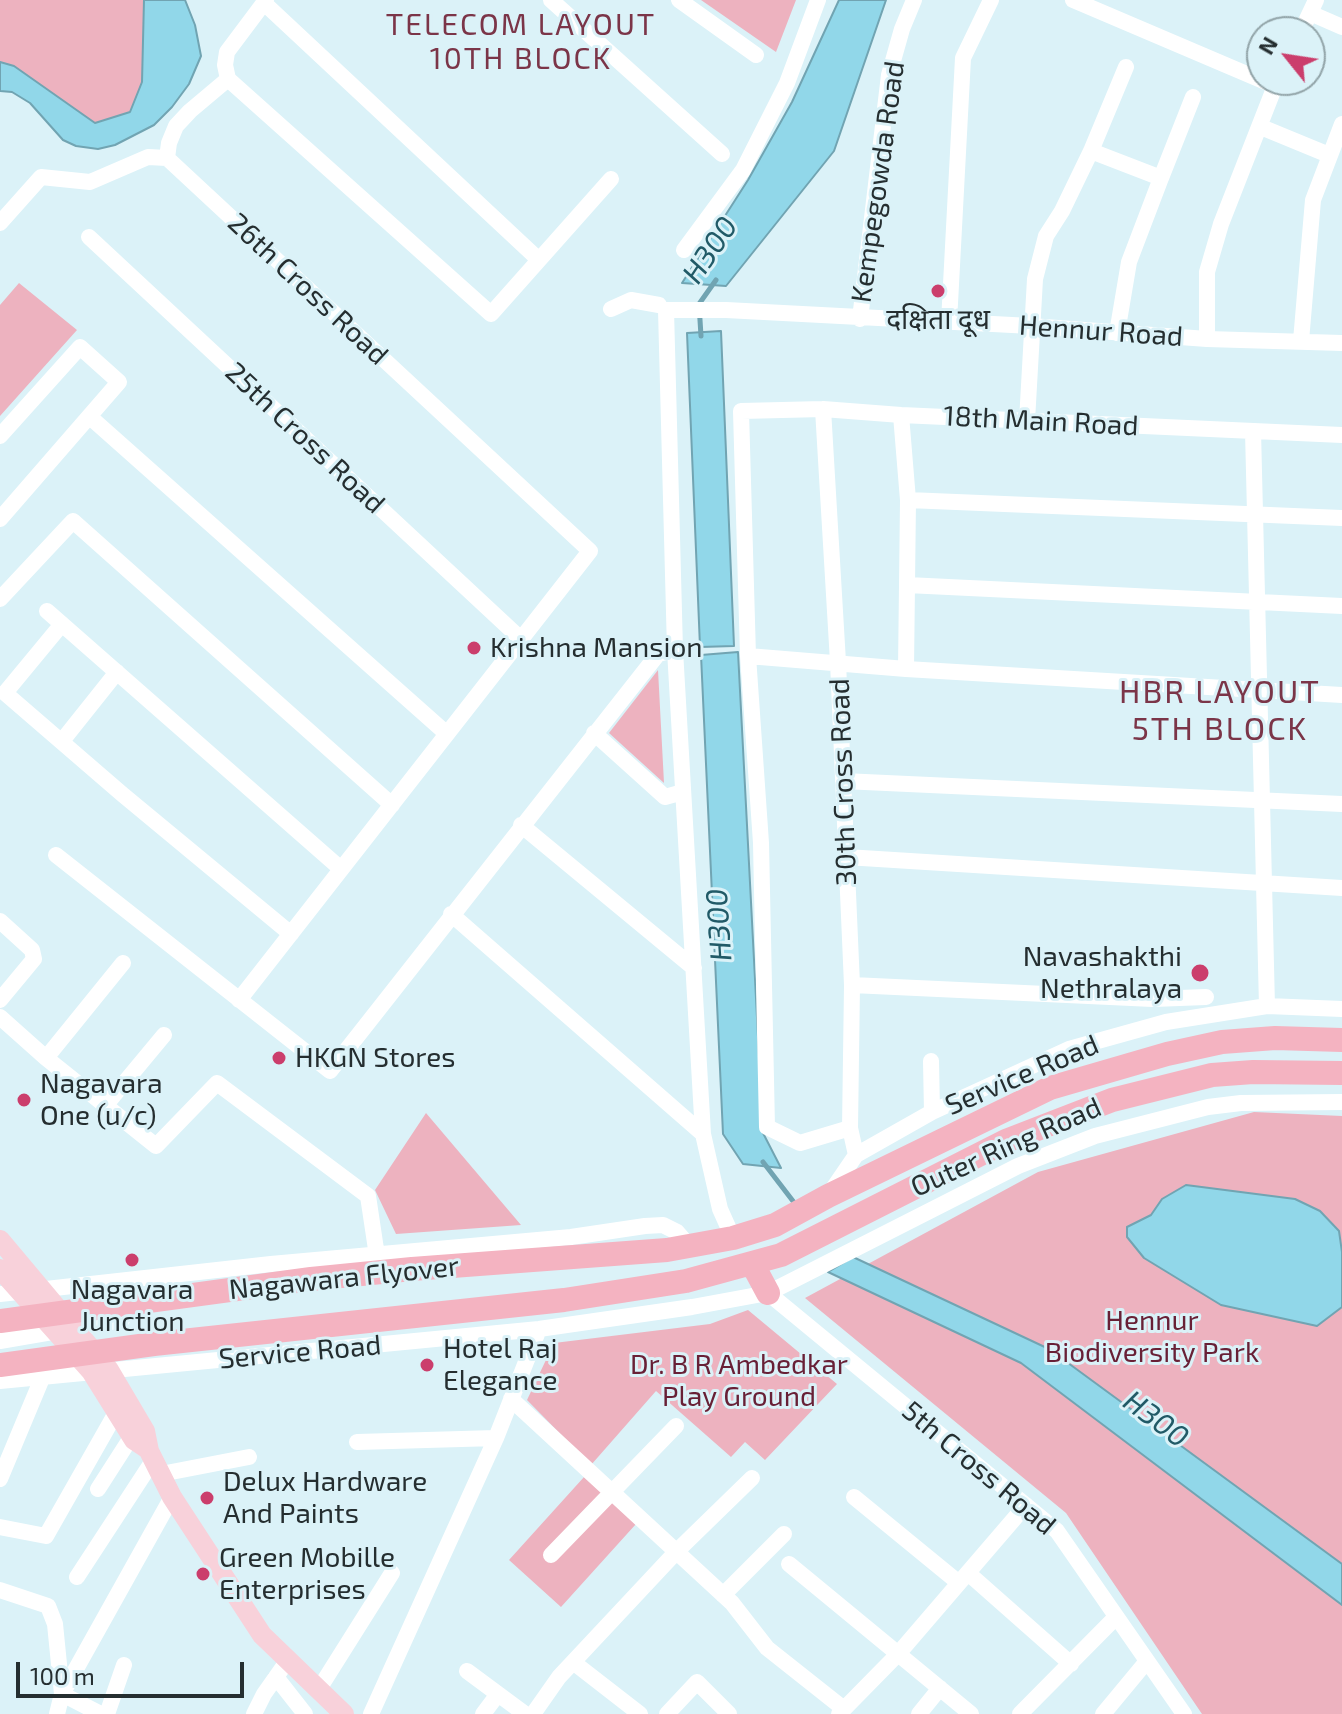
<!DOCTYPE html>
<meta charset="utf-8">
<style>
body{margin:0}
#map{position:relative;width:1342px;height:1714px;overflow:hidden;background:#dbf2f8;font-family:"Exo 2",sans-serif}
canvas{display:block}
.north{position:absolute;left:1246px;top:16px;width:80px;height:80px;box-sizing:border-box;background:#dbf2f8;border:2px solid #92a4a8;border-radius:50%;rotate:300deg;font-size:22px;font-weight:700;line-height:32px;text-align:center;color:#252e30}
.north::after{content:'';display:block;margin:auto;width:28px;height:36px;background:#cb3e6c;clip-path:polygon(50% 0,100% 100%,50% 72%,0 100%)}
.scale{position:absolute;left:16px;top:1662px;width:228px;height:36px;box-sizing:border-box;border:4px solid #252e30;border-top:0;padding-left:10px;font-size:24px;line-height:28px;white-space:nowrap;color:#252e30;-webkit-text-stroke:6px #dbf2f8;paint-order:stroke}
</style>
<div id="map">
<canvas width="1342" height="1714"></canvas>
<div class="north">N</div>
<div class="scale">100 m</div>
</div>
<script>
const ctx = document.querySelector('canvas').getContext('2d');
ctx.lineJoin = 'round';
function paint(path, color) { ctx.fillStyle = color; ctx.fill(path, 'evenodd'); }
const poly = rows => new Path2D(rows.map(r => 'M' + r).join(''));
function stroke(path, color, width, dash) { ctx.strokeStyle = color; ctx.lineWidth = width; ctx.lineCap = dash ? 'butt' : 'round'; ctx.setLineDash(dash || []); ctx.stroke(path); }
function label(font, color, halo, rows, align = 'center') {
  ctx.font = font + ' "Exo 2","Noto Sans Devanagari",sans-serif'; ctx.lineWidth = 6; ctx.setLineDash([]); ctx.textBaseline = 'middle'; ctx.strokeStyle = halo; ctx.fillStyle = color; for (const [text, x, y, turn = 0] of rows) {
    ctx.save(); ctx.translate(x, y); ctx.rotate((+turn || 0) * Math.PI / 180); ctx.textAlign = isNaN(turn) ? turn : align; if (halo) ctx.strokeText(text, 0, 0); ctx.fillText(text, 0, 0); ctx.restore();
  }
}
const green = poly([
 [0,0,144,0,142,82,130,112,95,123,14,66,0,62],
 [701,0,796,0,776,52],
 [19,283,77,330,0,416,0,305],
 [658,670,664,783,609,733],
 [1254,1112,1342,1116,1342,1714,1202,1714,1066,1513,805,1298,1038,1172],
 [426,1113,521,1225,396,1234,375,1190],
 [748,1310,837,1384,765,1460,745,1442,731,1457,656,1391,591,1465,527,1400,554,1343,710,1324],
 [584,1477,636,1524,561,1607,509,1560]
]);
const water = poly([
 [144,0,185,0,195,25,201,56,189,84,172,107,154,125,115,145,98,149,76,146,63,140,30,103,12,92,0,91,0,62,14,66,95,123,130,112,142,82,144,0],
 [839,0,886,0,834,151,726,286,682,283,748,180,792,102,839,0],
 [721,331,734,646,700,647,687,333,721,331],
 [738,652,763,1133,781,1168,743,1164,723,1134,701,655,738,652],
 [1186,1185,1295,1199,1320,1211,1339,1231,1342,1252,1342,1307,1317,1326,1221,1305,1144,1258,1127,1237,1127,1227,1151,1215,1162,1199,1186,1185],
 [853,1257,1049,1349,1342,1564,1342,1605,1021,1363,828,1272,853,1257]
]);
const stream = poly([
 [701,336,699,304,716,280],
 [763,1162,796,1205]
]);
const minor = poly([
 [551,0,722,154],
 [679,0,756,55],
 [1073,0,1275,86,1221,224,1207,272,1207,339],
 [264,3,538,259],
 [1310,13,1342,27],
 [1301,32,1316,0],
 [228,79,491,314,611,179],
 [228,79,225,65,227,52,266,0],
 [1261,127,1329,155],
 [1091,151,1161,178,1129,262,1117,333],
 [167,158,169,143,176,126,190,111,228,79],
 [1161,178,1193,97],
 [0,223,41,177,90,182,148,157,167,158,590,551,239,1000],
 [89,237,522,640],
 [684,250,743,170,787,83,818,0],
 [611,309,631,300,659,305],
 [860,319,889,75,902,29,914,0],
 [949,322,963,58,991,0],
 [1301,341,1313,200,1342,124],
 [823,409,838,662,852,985,850,1128,856,1155],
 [901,415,908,500,906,669],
 [90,417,447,734],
 [1027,421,1035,279,1046,236,1062,211,1091,151,1126,67],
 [1253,431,1267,1006],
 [0,436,80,347,119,382,0,519],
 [908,500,1342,518],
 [907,585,1342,606],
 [0,599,73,521,392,805],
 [47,611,341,869],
 [62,624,5,693,122,794,291,934],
 [748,656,906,669,1342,695],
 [594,733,665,797,683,792],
 [62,741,117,672],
 [843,781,1342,804],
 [521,825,694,968],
 [56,855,330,1071,658,654,675,650],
 [846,857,1342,888],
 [451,914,703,1134],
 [0,921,32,950,34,959,0,1000],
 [852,985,1153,999,1206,997],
 [0,1017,46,1058,156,1146,217,1083,368,1196,377,1256],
 [46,1058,123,963],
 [931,1061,932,1112],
 [105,1106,164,1035],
 [850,1128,800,1143,767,1127,761,843,748,656,741,411,823,409,901,415,1342,435],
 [830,1193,856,1155,932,1112,1069,1049,1166,1022,1267,1006,1342,1009],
 [733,1238,720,1209,703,1134,675,650,666,310,726,310,1031,326,1207,339,1342,343],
 [768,1293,1057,1531,1184,1714],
 [0,1294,271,1264,571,1237,645,1226,663,1225,677,1232,690,1247],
 [0,1341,122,1320],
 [0,1381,539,1329,692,1307,768,1293,1018,1166,1095,1136,1208,1107,1241,1103,1342,1102],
 [511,1399,732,1603,767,1648,844,1709],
 [357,1442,496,1438],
 [161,1474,249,1457],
 [0,1479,43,1376],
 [98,1489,132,1436],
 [854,1497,959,1583],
 [0,1527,46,1536,117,1411],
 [551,1555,676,1426],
 [789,1564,971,1714],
 [968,1573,1071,1664],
 [77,1577,154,1459],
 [0,1590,48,1606,55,1624,62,1694,101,1714],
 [723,1595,784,1534],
 [573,1662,640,1714],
 [467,1671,498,1694],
 [276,1677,305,1714],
 [319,1689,392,1573],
 [57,1714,62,1694,172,1497],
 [107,1714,124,1665],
 [254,1714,264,1694,288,1660],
 [371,1714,496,1438,539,1329],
 [483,1714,498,1694,525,1714],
 [533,1714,559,1677,677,1551,752,1478],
 [667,1714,697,1682,729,1714],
 [839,1714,898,1654,1026,1505],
 [919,1714,940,1688],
 [1020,1714,1115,1618],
 [1103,1714,1147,1661]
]);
const major = poly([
 [0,1240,109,1370,145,1431,149,1451,172,1497,262,1635,344,1714],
 [0,1269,91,1371,134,1440,146,1448]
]);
const highway = poly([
 [753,1265,768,1293],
 [0,1321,311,1279,412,1269,667,1250,733,1238,775,1225,828,1196,1050,1088,1167,1054,1222,1042,1275,1038,1342,1040],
 [0,1365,154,1344,564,1300,686,1281,781,1255,1006,1141,1112,1100,1212,1075,1253,1072,1342,1073]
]);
const markers = [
 [938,291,8,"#cb3e6c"],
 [474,648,8,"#cb3e6c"],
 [1200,973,10,"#cb3e6c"],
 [279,1058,8,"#cb3e6c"],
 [24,1100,8,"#cb3e6c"],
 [132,1260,8,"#cb3e6c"],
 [427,1365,8,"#cb3e6c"],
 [207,1498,8,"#cb3e6c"],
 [203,1574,8,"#cb3e6c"]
];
const streetNames = [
 ["Kempegowda Road",878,182,-82],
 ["26th Cross Road",308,289,43],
 ["Hennur Road",1101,331,4],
 ["18th Main Road",1041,421,3],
 ["25th Cross Road",305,438,43],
 ["30th Cross Road",843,782,-92],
 ["Service Road",1022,1075,-23],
 ["Outer Ring Road",1006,1147,-24],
 ["Nagawara Flyover",344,1278,-6],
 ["Service Road",300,1352,-5],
 ["5th Cross Road",979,1468,40]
];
const poiNames = [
 ["दक्षिता दूध",938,320,"center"],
 ["Krishna Mansion",490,648],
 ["Navashakthi",1182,957,"right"],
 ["Nethralaya",1182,989,"right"],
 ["HKGN Stores",295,1058],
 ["Nagavara",40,1084],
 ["One (u/c)",40,1116],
 ["Nagavara",132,1290,"center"],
 ["Junction",132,1322,"center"],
 ["Hotel Raj",443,1349],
 ["Elegance",443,1381],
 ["Delux Hardware",223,1482],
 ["And Paints",223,1514],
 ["Green Mobille",219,1558],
 ["Enterprises",219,1590]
];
const parkNames = [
 ["Hennur",1152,1321],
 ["Biodiversity Park",1152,1353],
 ["Dr. B R Ambedkar",739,1365],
 ["Play Ground",739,1397]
];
const neighbourhoodNames = [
 ["TELECOM LAYOUT",521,25],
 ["10TH BLOCK",521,59]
];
const waterNames = [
 ["H300",710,250,-56],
 ["H300",719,925,-94],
 ["H300",1156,1419,37]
];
const quarterNames = [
 ["HBR LAYOUT",1220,692],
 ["5TH BLOCK",1220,729]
];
paint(green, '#edb2bf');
paint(water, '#91d7e9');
stroke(water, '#71a4b2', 2);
stroke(stream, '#71a4b2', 5);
stroke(minor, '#fff', 16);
stroke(major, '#f8d1da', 20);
stroke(highway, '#f4b3c1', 24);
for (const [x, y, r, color] of markers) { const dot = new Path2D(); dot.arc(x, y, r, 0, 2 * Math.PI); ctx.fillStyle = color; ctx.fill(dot); stroke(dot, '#dbf2f8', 3); }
label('28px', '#252e30', '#dbf2f8', streetNames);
label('28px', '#252e30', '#dbf2f8', poiNames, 'left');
label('28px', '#682036', '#dbf2f8', parkNames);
ctx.letterSpacing = '2px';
label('30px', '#7b3548', '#dbf2f8', neighbourhoodNames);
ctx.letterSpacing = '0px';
label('italic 30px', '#215a67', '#dbf2f8', waterNames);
ctx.letterSpacing = '2px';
label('32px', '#7b3548', '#dbf2f8', quarterNames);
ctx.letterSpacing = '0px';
</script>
